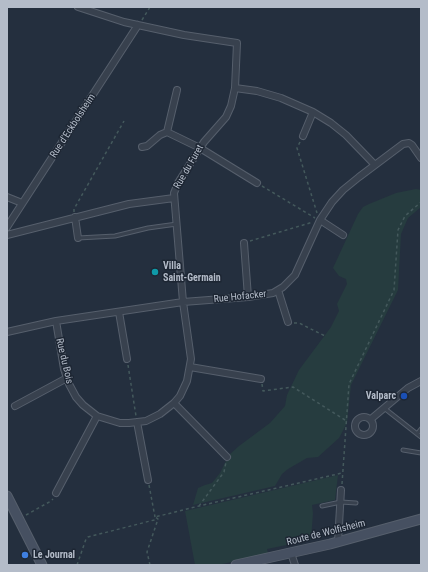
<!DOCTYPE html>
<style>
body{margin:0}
#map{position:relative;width:428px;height:572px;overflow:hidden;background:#242f3e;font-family:"Roboto Condensed",sans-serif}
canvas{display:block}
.frame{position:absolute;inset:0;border:8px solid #b4bcc9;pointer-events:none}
</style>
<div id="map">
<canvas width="428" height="572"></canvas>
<div class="frame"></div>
</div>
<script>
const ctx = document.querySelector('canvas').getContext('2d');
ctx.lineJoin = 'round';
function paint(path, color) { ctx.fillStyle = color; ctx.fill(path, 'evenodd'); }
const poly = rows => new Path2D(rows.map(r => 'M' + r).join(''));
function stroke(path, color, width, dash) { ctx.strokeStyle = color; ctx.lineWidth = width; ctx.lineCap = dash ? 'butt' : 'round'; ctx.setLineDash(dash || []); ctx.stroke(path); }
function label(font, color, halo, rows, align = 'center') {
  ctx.font = font + ' "Roboto Condensed",sans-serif'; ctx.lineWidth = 3; ctx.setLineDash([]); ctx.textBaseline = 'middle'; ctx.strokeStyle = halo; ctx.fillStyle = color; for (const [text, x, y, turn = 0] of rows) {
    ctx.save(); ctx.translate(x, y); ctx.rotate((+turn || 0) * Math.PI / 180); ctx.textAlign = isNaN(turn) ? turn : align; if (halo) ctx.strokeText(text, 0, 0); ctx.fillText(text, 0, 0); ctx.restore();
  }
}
const green = poly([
 [416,189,421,190,421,207,408,218,401,234,398,290,351,385,347,423,339,438,318,457,307,458,288,469,282,474,275,486,193,505,198,488,205,485,212,483,220,473,229,455,239,446,270,423,285,406,287,395,299,370,331,327,339,311,337,304,347,284,346,279,339,276,333,268,358,214,363,207,369,204,396,193],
 [338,475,335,500,312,505,313,513,311,540,267,549,268,554,218,565,195,565,185,511]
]);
const path = poly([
 [142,20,150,7],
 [300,142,297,148,317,213],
 [262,186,315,218],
 [74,212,74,209,124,121],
 [250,241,313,222],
 [294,323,299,323,325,336],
 [128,365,136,416],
 [262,384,263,391,293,387,345,420],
 [342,484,349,384,394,290,398,230,405,216,421,202],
 [149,485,155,517],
 [199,506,224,472,226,462],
 [26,515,51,501,53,499],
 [77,565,86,539,88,537,158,519,155,517,199,506,342,473],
 [150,565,147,552,158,519]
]);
const lane = poly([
 [78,238,115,236,148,228,177,224],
 [384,408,421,437],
 [417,434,421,429],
 [403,450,421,453],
 [322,506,341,502,356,503]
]);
const street = poly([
 [235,88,257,91,281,98,313,112,331,123,346,135,375,165],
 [167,132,177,90],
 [303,136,313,112],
 [142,147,147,146,160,135,167,132,200,148,257,183],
 [7,197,22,203],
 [75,217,78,238],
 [320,220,343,235],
 [7,227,138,25],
 [7,235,129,204,174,198],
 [244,243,248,297],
 [278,290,288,322],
 [119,312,127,359],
 [56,321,64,369,69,384,76,397,83,405,97,416,120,423,129,423,146,421,160,414,174,403,180,396,187,381,191,359,183,302,174,193,178,183,204,142,226,117,231,106,235,88,237,43,184,35,124,22,78,7],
 [7,332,56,321,183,302,248,297,273,293,283,287,295,275,320,220,332,202,343,190,359,177,403,144,409,143,412,145,421,158],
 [190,367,261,379],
 [174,403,227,457],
 [15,406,67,378],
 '355 426a9 9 0 1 1 18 0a9 9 0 1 1-18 0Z',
 [371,419,408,388,421,381],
 [137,422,148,480],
 [56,493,97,416],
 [338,542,341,490],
 [291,553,295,565]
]);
const secondary = poly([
 [7,496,42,565],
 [236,565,330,544,421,519]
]);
const markers = [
 [155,272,4,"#0f9aa8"],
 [404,396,4,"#1a4fb4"],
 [25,555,4,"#3f7fe0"]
];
const streetNames = [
 ["Rue d'Eckbolsheim",73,126,-57],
 ["Rue du Furet",189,167,-60],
 ["Rue Hofacker",240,297,-6],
 ["Rue du Bois",64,361,77],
 ["Route de Wolfisheim",326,533,-14]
];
const poiNames = [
 ["Villa",163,266],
 ["Saint-Germain",163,278],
 ["Valparc",396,396,"right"],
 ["Le Journal",33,555]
];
paint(green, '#263c3f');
stroke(lane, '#565f6c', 5);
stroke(street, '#565f6c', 8);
stroke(secondary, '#565f6c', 11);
stroke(path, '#44595c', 1.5, [3, 3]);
stroke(lane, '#38414e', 3);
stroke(street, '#38414e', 6);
stroke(secondary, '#465061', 9);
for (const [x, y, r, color] of markers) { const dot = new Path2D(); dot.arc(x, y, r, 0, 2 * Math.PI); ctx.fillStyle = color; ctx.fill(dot); stroke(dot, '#1d2633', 1.5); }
label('10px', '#b4bcc9', '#1d2633', streetNames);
label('bold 10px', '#b4bcc9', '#1d2633', poiNames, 'left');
</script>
